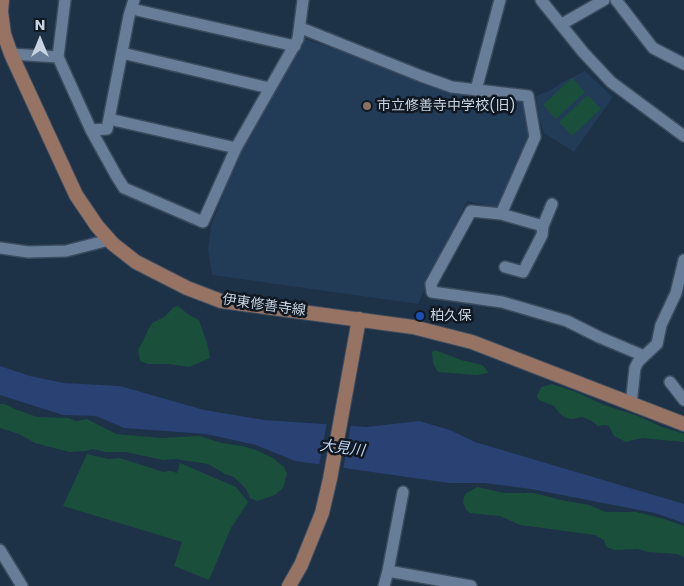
<!DOCTYPE html>
<meta charset="utf-8">
<style>
body{margin:0}
#map{position:relative;width:684px;height:586px;overflow:hidden;background:#1d3147;font-family:Poppins,sans-serif}
canvas{display:block}
.north{position:absolute;left:15px;top:15px;width:50px;height:50px;-webkit-text-stroke:4px #101822;paint-order:stroke;rotate:0deg;font-size:14px;font-weight:700;line-height:20px;text-align:center;color:#c7d3e1}
.north::after{content:'';display:block;margin:auto;width:18px;height:22px;background:#c7d3e1;clip-path:polygon(50% 0,100% 100%,50% 72%,0 100%)}
</style>
<div id="map">
<canvas width="684" height="586"></canvas>
<div class="north">N</div>
</div>
<script>
const ctx = document.querySelector('canvas').getContext('2d');
ctx.lineJoin = 'round';
function paint(path, color) { ctx.fillStyle = color; ctx.fill(path, 'evenodd'); }
const poly = rows => new Path2D(rows.map(r => 'M' + r).join(''));
function stroke(path, color, width, dash) { ctx.strokeStyle = color; ctx.lineWidth = width; ctx.lineCap = dash ? 'butt' : 'round'; ctx.setLineDash(dash || []); ctx.stroke(path); }
function label(font, color, halo, rows, align = 'center') {
  ctx.font = font + ' Poppins,"Noto Sans JP",sans-serif'; ctx.lineWidth = 5; ctx.setLineDash([]); ctx.textBaseline = 'middle'; ctx.strokeStyle = halo; ctx.fillStyle = color; for (const [text, x, y, turn = 0] of rows) {
    ctx.save(); ctx.translate(x, y); ctx.rotate((+turn || 0) * Math.PI / 180); ctx.textAlign = isNaN(turn) ? turn : align; if (halo) ctx.strokeText(text, 0, 0); ctx.fillText(text, 0, 0); ctx.restore();
  }
}
const built = poly([
 [305,39,449,89,523,100,530,136,497,208,467,201,418,304,212,275,208,250,211,226,241,148],
 [585,71,613,97,574,152,544,133,538,114,536,96,551,90,561,83]
]);
const green = poly([
 [572,78,585,92,556,119,543,105],
 [588,95,601,109,572,136,559,122],
 [178,306,189,315,199,320,207,343,210,358,189,367,169,364,148,364,140,361,138,350,152,323,164,317,174,307],
 [435,350,461,360,482,365,486,369,488,373,477,375,438,372,433,363,432,352],
 [552,384,576,392,604,405,638,416,662,427,684,434,684,442,642,438,626,442,614,436,609,426,604,425,598,426,592,421,582,417,573,419,566,418,561,415,554,406,539,400,537,396,541,387],
 [0,404,5,404,17,410,37,417,68,418,76,421,87,419,116,434,161,438,199,436,222,443,242,446,256,450,273,458,284,467,287,474,283,488,275,495,257,501,250,498,246,489,234,477,225,474,208,464,175,459,163,460,126,452,105,452,93,449,86,451,69,452,35,443,19,434,0,428],
 [87,454,108,459,120,458,163,472,170,471,177,473,180,463,236,487,248,502,231,528,209,580,174,566,182,542,63,506],
 [477,487,504,493,534,493,561,500,589,505,606,512,636,512,664,519,684,526,684,557,677,554,648,552,637,549,615,550,606,547,604,540,595,535,520,525,500,516,470,513,466,510,463,502,465,494]
]);
const water = poly([
 [0,366,30,376,64,383,120,386,204,410,264,420,367,427,419,421,450,430,475,442,684,504,684,523,655,513,531,489,484,483,449,483,295,461,256,445,206,434,124,428,96,416,63,415,0,395]
]);
const pier = poly([
 [327,422,351,424,343,470,319,466]
]);
const minor = poly([
 [65,0,58,57,91,130,117,177,124,188,203,222,236,148,298,39,303,0],
 [541,0,583,52,611,82,684,136],
 [616,0,653,48,684,64],
 [132,9,295,46],
 [562,24,604,0],
 [301,28,421,76,452,87,528,96,535,137,501,214,471,211,431,284,432,292,502,302,567,321,599,337,644,356,657,344,661,325,676,293,684,260],
 [122,53,269,88],
 [11,54,58,57],
 [476,90,500,0],
 [109,119,236,148],
 [91,130,107,129,129,16,134,0],
 [501,214,543,226],
 [0,248,28,252,66,251,109,240],
 [505,267,523,272,542,235,543,226,552,204],
 [670,382,684,400],
 [631,404,635,368,638,362,644,356],
 [0,550,22,586],
 [388,571,403,492],
 [384,586,388,571,471,586]
]);
const major = poly([
 [2,0,1,12,4,34,11,54,76,195,97,226,113,244,136,262,187,288,221,301,413,327,472,342,684,424],
 [289,586,301,565,322,513,330,479,359,319]
]);
const markers = [
 [367,106,5,"#8d6e63"],
 [420,316,5,"#1a4fb4"]
];
const poiNames = [
 ["市立修善寺中学校(旧)",377,106],
 ["柏久保",430,316]
];
const streetNames = [
 ["伊東修善寺線",264,306,8]
];
const waterNames = [
 ["大見川",342,449,7]
];
paint(built, '#223b56');
paint(green, '#1a503b');
paint(water, '#2a4173');
paint(pier, '#1d3147');
stroke(minor, '#3c4c5f', 14);
stroke(major, '#3c4c5f', 16);
stroke(minor, '#687e98', 11);
stroke(major, '#967362', 14);
for (const [x, y, r, color] of markers) { const dot = new Path2D(); dot.arc(x, y, r, 0, 2 * Math.PI); ctx.fillStyle = color; ctx.fill(dot); stroke(dot, '#101822', 2); }
label('14px', '#c7d3e1', '#101822', poiNames, 'left');
label('14px', '#c7d3e1', '#101822', streetNames);
label('italic 15px', '#c1d0f1', '#101822', waterNames);
</script>
